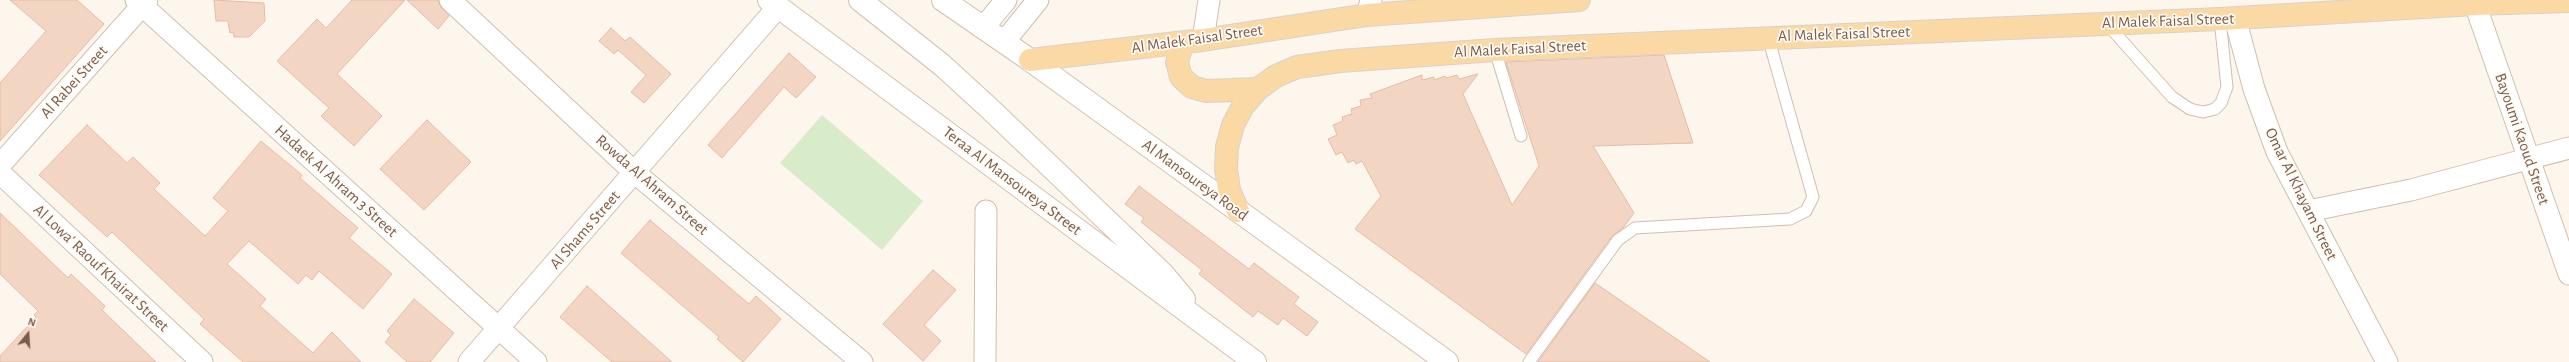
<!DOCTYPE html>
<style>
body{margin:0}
#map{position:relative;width:2569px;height:362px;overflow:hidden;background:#fdf6ec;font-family:"Alegreya Sans",sans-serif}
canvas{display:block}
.north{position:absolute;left:8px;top:314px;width:40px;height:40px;-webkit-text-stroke:3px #fffaf3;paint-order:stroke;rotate:18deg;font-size:11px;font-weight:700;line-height:16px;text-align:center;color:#7a5c4d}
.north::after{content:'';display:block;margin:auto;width:14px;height:18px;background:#7a5c4d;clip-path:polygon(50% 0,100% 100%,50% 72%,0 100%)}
</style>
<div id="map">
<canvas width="2569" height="362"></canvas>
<div class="north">N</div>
</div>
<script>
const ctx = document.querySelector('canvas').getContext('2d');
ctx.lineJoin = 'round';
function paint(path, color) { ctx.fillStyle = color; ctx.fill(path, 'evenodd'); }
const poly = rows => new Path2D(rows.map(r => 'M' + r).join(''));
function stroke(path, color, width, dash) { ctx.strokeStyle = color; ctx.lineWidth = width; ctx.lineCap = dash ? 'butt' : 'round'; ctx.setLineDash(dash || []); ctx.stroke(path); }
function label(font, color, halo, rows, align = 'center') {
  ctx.font = font + ' "Alegreya Sans",sans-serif'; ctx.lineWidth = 3.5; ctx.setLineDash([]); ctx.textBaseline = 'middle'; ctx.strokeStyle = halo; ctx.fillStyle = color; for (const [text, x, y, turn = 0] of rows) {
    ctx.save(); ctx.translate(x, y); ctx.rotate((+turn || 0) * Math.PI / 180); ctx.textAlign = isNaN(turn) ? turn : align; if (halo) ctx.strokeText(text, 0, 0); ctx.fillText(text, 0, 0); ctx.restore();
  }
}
const green = poly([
 [822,115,923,201,882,250,780,163]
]);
const building = poly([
 [10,0,77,0,104,24,0,141,0,83,46,31,10,0],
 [214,0,264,3,265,21,249,37,234,37,233,32,230,33,228,21,216,21,214,0],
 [352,0,405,0,337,74,382,116,354,146,321,116,329,108,277,61,317,19,326,28,352,0],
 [407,0,438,0,442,8,449,16,438,29,407,0],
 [611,28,625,41,630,37,671,74,644,103,631,92,646,75,618,50,614,54,599,41,611,28],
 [789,53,816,77,796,98,784,87,722,158,708,145,789,53],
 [1664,55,1693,143,1593,146,1634,213,1623,228,1612,236,1526,354,1355,229,1381,196,1362,161,1356,164,1354,160,1348,163,1342,152,1336,155,1328,139,1337,135,1333,125,1343,121,1342,117,1352,114,1351,109,1361,106,1360,100,1372,98,1370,94,1422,75,1422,80,1434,77,1434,80,1445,76,1446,78,1457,75,1459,79,1478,74,1463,94,1512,205,1539,166,1506,62,1664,55],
 [427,120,471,162,424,210,380,169,427,120],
 [87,125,127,163,133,157,160,183,154,189,205,236,228,211,213,198,261,141,302,175,300,178,358,228,349,238,392,274,363,309,319,271,312,280,306,275,298,284,249,241,227,264,266,299,260,306,313,353,332,332,361,362,243,362,200,324,204,319,112,232,107,237,39,175,87,125],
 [1139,186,1249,269,1254,263,1299,297,1294,304,1318,322,1307,336,1283,318,1278,325,1258,311,1253,317,1199,274,1202,270,1141,222,1144,218,1125,204,1139,186],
 [0,213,68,278,71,274,105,306,102,310,156,362,0,362,0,356,36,317,34,315,38,311,0,274,0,213],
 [650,220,749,304,756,296,781,319,743,362,717,339,719,337,621,253,650,220],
 [933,270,956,290,924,325,941,341,923,361,883,324,933,270],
 [1595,283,1710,362,1538,362,1595,283],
 [587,286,672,362,612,362,560,317,587,286],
 [414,299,454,333,430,362,407,362,385,342,391,335,387,331,414,299]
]);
const service = poly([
 [2107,24,2172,97,2190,109,2203,112,2215,109,2221,103,2227,87,2220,19],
 [1495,50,1521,136],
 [1529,362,1618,240,1635,228,1790,219,1806,211,1813,197,1768,37]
]);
const minor = poly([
 [136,0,536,362],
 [450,0,635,173,862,362],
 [2475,4,2569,274],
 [1367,15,1371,0],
 [2235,18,2254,89,2277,152,2387,362],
 [983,28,1006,0],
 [1203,40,1209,0],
 [1004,42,1038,0],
 [0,165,147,0],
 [0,173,202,362],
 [2308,211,2411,190,2569,148],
 [469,362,778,7],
 [985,362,986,211]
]);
const secondary = poly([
 [769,0,1255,362],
 [860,0,942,65,989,108,1163,274,1184,299],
 [943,0,1030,60,1447,362]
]);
const primary = poly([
 [1186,42,1181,48,1177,62,1181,77,1192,87,1206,91,1258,89],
 [1030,60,1203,40,1367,15,1579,0],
 [1238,211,1229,190,1226,169,1227,147,1233,125,1243,106,1258,89,1276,76,1297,67,1340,61,1495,50,2220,19,2475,4,2569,1]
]);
const streetNames = [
 ["Al Malek Faisal Street",2168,21,-2],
 ["Al Malek Faisal Street",1844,34,-2],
 ["Al Malek Faisal Street",1197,39,-8],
 ["Al Malek Faisal Street",1520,49,-3],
 ["Al Rabei Street",74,82,-48],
 ["Bayoumi Kaoud Street",2522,139,71],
 ["Al Mansoureya Road",1195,180,36],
 ["Hadaek Al Ahram 3 Street",336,181,42],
 ["Teraa Al Mansoureya Street",1012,181,37],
 ["Rowda Al Ahram Street",652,185,41],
 ["Omar Al Khayam Street",2301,194,64],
 ["Al Shams Street",585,230,-49],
 ["Al Lowa' Raouf Khairat Street",101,268,43]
];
paint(green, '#d8ecc9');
paint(building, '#f3d5c3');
stroke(building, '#e6bba3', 1);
stroke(service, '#d1beb0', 13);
stroke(minor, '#d1beb0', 23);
stroke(secondary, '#d6c0b0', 24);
stroke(primary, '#dad1cd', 24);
stroke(service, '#fff', 11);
stroke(minor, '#fff', 21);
stroke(secondary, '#fff', 22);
stroke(primary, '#fbd9a5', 22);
label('16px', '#7a5c4d', '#fffaf3', streetNames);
</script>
